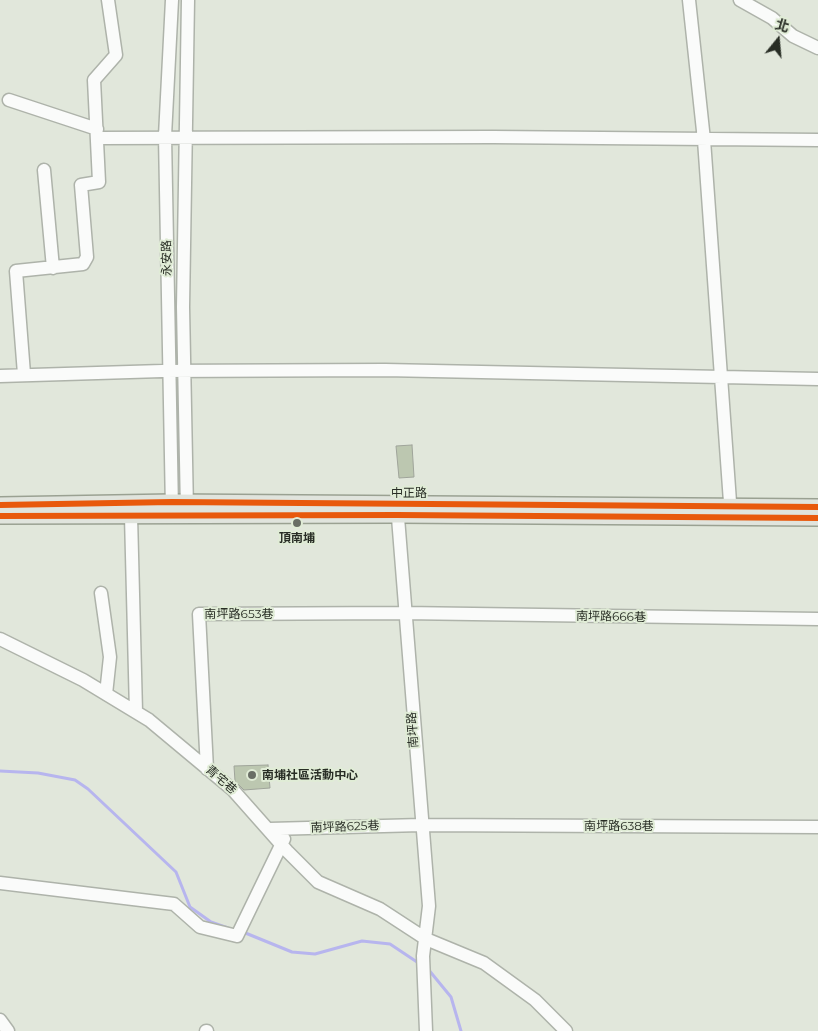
<!DOCTYPE html>
<meta charset="utf-8">
<style>
body{margin:0}
#map{position:relative;width:818px;height:1031px;overflow:hidden;background:#e1e7db;font-family:Montserrat,"Noto Sans TC",sans-serif}
canvas{display:block}
.north{position:absolute;left:753px;top:15px;width:50px;height:50px;-webkit-text-stroke:4px #e0ecd6;paint-order:stroke;rotate:17deg;font-size:14px;font-weight:700;line-height:20px;text-align:center;color:#282d25}
.north::after{content:'';display:block;margin:auto;width:18px;height:22px;background:#282d25;clip-path:polygon(50% 0,100% 100%,50% 72%,0 100%)}
</style>
<div id="map">
<canvas width="818" height="1031"></canvas>
<div class="north">北</div>
</div>
<script>
const ctx = document.querySelector('canvas').getContext('2d');
ctx.lineJoin = 'round';
const poly = rows => new Path2D(rows.map(r => 'M' + r).join(''));
function stroke(path, color, width, dash) { ctx.strokeStyle = color; ctx.lineWidth = width; ctx.lineCap = dash ? 'butt' : 'round'; ctx.setLineDash(dash || []); ctx.stroke(path); }
function paint(path, color) { ctx.fillStyle = color; ctx.fill(path, 'evenodd'); }
function label(font, color, halo, rows, align = 'center') {
  ctx.font = font + ' Montserrat,"Noto Sans TC",sans-serif'; ctx.lineWidth = 4; ctx.setLineDash([]); ctx.textBaseline = 'middle'; ctx.strokeStyle = halo; ctx.fillStyle = color; for (const [text, x, y, turn = 0] of rows) {
    ctx.save(); ctx.translate(x, y); ctx.rotate((+turn || 0) * Math.PI / 180); ctx.textAlign = isNaN(turn) ? turn : align; if (halo) ctx.strokeText(text, 0, 0); ctx.fillText(text, 0, 0); ctx.restore();
  }
}
const stream = poly([
 [0,771,38,773,75,780,88,789,176,872,190,907,211,922,228,928],
 [243,932,292,952,315,954,362,941,390,944,420,964],
 [428,969,451,997,461,1031]
]);
const building = poly([
 [412,445,414,477,399,478,396,446,412,445],
 [268,765,270,788,244,790,235,781,234,766,268,765]
]);
const minor = poly([
 [689,0,704,140,731,516],
 [740,0,772,18,793,36,818,48],
 [9,100,97,129],
 [97,138,493,137,818,140],
 [44,170,53,268],
 [24,374,16,271,83,264,87,257,81,185,99,182,94,80,116,55,108,0],
 [0,376,162,371,385,370,818,379],
 [397,505,429,906,423,956,426,1031],
 [172,510,165,136,172,0],
 [187,511,183,307,188,0],
 [131,516,136,712],
 [101,593,110,657,106,694],
 [0,639,83,680,149,720,233,790,287,851,318,882,380,909,426,939,484,963,535,1000,566,1031],
 [207,769,199,614,404,613,818,619],
 [270,829,421,825,818,827],
 [0,883,174,904,200,927,237,936,284,839],
 [0,1020,8,1031],
 [206,1031,207,1031]
]);
const major = poly([
 [0,505,172,502,818,507],
 [0,516,397,515,818,518]
]);
const cycleway = poly([
 [0,505,172,502,818,507],
 [0,516,397,515,818,518]
]);
const markers = [
 [297,523,5,"#696e65"],
 [252,775,5,"#696e65"]
];
const streetNames = [
 ["永安路",167,258,-91],
 ["中正路",409,493],
 ["南坪路653巷",239,614],
 ["南坪路666巷",611,617,1],
 ["南坪路",413,730,-94],
 ["青宅巷",221,780,41],
 ["南坪路638巷",619,826],
 ["南坪路625巷",345,827,-2]
];
const poiNames = [
 ["頂南埔",297,538],
 ["南埔社區活動中心",262,775,"left"]
];
stroke(stream, '#b7b5ee', 3);
paint(building, '#bcc7b0');
stroke(building, '#9fa49a', 1);
stroke(minor, '#aeb3aa', 15);
stroke(major, '#9aa192', 18);
stroke(minor, '#fafbfa', 12);
stroke(major, '#e0e4dd', 15);
stroke(cycleway, '#e8590c', 6);
for (const [x, y, r, color] of markers) { const dot = new Path2D(); dot.arc(x, y, r, 0, 2 * Math.PI); ctx.fillStyle = color; ctx.fill(dot); stroke(dot, '#e0ecd6', 2); }
label('12px', '#282d25', '#e0ecd6', streetNames);
label('bold 12px', '#282d25', '#e0ecd6', poiNames);
</script>
